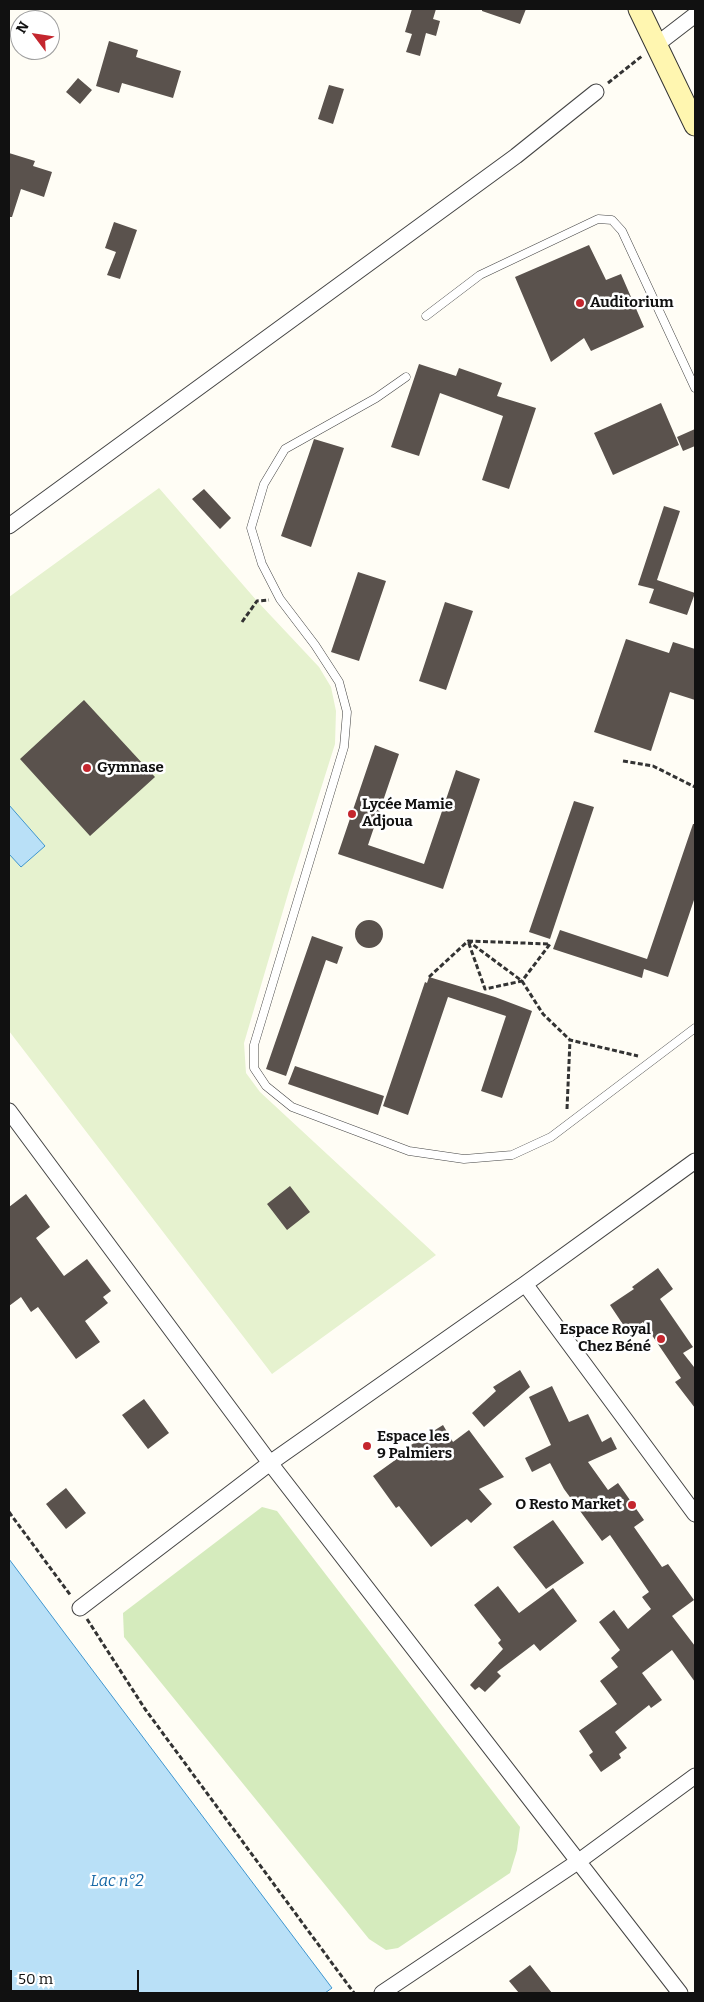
<!DOCTYPE html>
<meta charset="utf-8">
<style>
body{margin:0}
#map{position:relative;width:704px;height:2002px;overflow:hidden;background:#fffdf5;font-family:Bitter,serif}
canvas{display:block}
.frame{position:absolute;inset:0;border:10px solid #111;pointer-events:none}
.north{position:absolute;left:10px;top:10px;width:50px;height:50px;box-sizing:border-box;background:#fff;border:1px solid #a0a0a0;border-radius:50%;rotate:301deg;font-size:14px;font-weight:700;line-height:20px;text-align:center;color:#111}
.north::after{content:'';display:block;margin:auto;width:18px;height:22px;background:#c4262e;clip-path:polygon(50% 0,100% 100%,50% 72%,0 100%)}
.scale{position:absolute;left:10px;top:1970px;width:129px;height:22px;box-sizing:border-box;border:2px solid #111;border-top:0;padding-left:6px;font-size:15px;line-height:18px;white-space:nowrap;color:#111;-webkit-text-stroke:4px #fff;paint-order:stroke}
</style>
<div id="map">
<canvas width="704" height="2002"></canvas>
<div class="frame"></div>
<div class="north">N</div>
<div class="scale">50 m</div>
</div>
<script>
const ctx = document.querySelector('canvas').getContext('2d');
ctx.lineJoin = 'round';
function paint(path, color) { ctx.fillStyle = color; ctx.fill(path, 'evenodd'); }
const poly = rows => new Path2D(rows.map(r => 'M' + r).join(''));
function stroke(path, color, width, dash) { ctx.strokeStyle = color; ctx.lineWidth = width; ctx.lineCap = dash ? 'butt' : 'round'; ctx.setLineDash(dash || []); ctx.stroke(path); }
function label(font, color, halo, rows, align = 'center') {
  ctx.font = font + ' Bitter,serif'; ctx.lineWidth = 5; ctx.setLineDash([]); ctx.textBaseline = 'middle'; ctx.strokeStyle = halo; ctx.fillStyle = color; for (const [text, x, y, turn = 0] of rows) {
    ctx.save(); ctx.translate(x, y); ctx.rotate((+turn || 0) * Math.PI / 180); ctx.textAlign = isNaN(turn) ? turn : align; if (halo) ctx.strokeText(text, 0, 0); ctx.fillText(text, 0, 0); ctx.restore();
  }
}
const green = poly([
 [262,1507,277,1511,520,1827,517,1850,510,1873,398,1948,386,1950,369,1939,124,1637,123,1613]
]);
const pitch = poly([
 [159,488,257,601,319,667,331,687,336,711,335,744,290,887,244,1043,246,1073,260,1092,436,1255,272,1374,9,1031,9,597]
]);
const water = poly([
 [9,805,45,846,21,867,9,854,9,805],
 [9,1559,66,1635,332,1988,325,1993,9,1993,9,1559]
]);
const building = poly([
 [412,9,436,9,433,19,440,21,436,36,426,33,420,56,406,52,412,34,405,32],
 [482,9,526,9,520,24,482,11],
 [109,41,138,50,136,57,181,71,173,98,122,83,119,93,96,86],
 [78,78,92,90,80,104,66,92],
 [329,85,344,89,333,124,318,119],
 [9,153,35,161,33,166,52,172,44,197,21,189,12,217,9,217],
 [114,222,137,230,120,279,107,275,116,252,105,248],
 [589,245,606,280,621,274,644,327,591,351,584,338,551,362,515,277],
 [419,364,456,376,459,368,502,383,497,396,536,408,509,489,482,480,503,416,440,393,419,456,391,447],
 [661,403,679,445,613,475,594,433],
 [695,429,695,446,683,451,677,437],
 [314,439,344,448,311,547,281,536],
 [204,489,231,518,220,529,192,499],
 [664,506,680,511,657,580,695,593,687,615,649,603,654,589,638,585],
 [358,572,386,581,359,661,331,652],
 [445,602,473,611,446,690,419,681],
 [626,639,669,653,673,642,695,649,695,700,670,692,651,751,594,732],
 [84,700,155,777,90,836,20,759],
 [375,745,399,754,368,845,424,864,456,770,480,779,443,889,338,854],
 [574,801,594,807,550,939,529,932],
 [693,824,695,824,695,897,668,977,644,969,642,978,553,949,560,930,647,959],
 '355 934a14 14 0 1 1 28 0a14 14 0 1 1-28 0Z',
 [312,936,343,947,337,964,326,960,286,1076,266,1069],
 [429,977,495,997,532,1011,502,1098,481,1091,506,1016,448,997,408,1115,383,1106,425,982,427,983],
 [295,1066,384,1096,378,1115,288,1084],
 [290,1186,310,1212,287,1230,267,1204],
 [26,1194,50,1227,36,1238,64,1276,87,1259,111,1291,103,1297,108,1303,85,1321,100,1342,76,1359,38,1307,31,1312,21,1297,9,1306,9,1207],
 [658,1268,673,1289,660,1299,693,1347,683,1353,694,1367,695,1366,695,1408,675,1382,681,1378,643,1322,628,1332,610,1305,634,1289,632,1287],
 [520,1370,530,1387,484,1427,472,1413,496,1391,493,1387],
 [552,1386,569,1422,588,1414,602,1442,611,1437,617,1449,588,1462,608,1490,618,1483,644,1520,634,1527,662,1567,668,1564,694,1600,672,1616,695,1646,695,1682,672,1650,642,1673,662,1700,651,1708,649,1705,615,1732,627,1748,619,1754,621,1758,601,1772,589,1755,593,1752,579,1731,617,1704,600,1681,618,1667,611,1658,620,1650,599,1622,614,1610,628,1629,651,1609,642,1597,649,1592,610,1535,602,1541,564,1489,550,1463,532,1472,525,1458,551,1445,529,1397],
 [144,1399,169,1433,148,1449,122,1415],
 [443,1425,453,1442,469,1430,504,1477,479,1489,492,1504,471,1523,467,1519,431,1547,399,1506,396,1508,373,1476,412,1448,411,1445],
 [66,1488,86,1513,66,1529,46,1504],
 [553,1520,584,1563,546,1589,513,1547],
 [498,1586,519,1613,553,1588,577,1621,540,1651,534,1644,497,1672,501,1676,485,1692,479,1687,475,1690,470,1685,503,1649,498,1643,501,1640,474,1605],
 [530,1965,552,1993,519,1993,509,1981]
]);
const path = poly([
 [608,83,642,56],
 [695,593,695,594],
 [242,622,257,601,269,600],
 [623,761,653,766,695,787],
 [468,941,550,944,522,981,485,989,468,941],
 [429,977,468,941,522,981,543,1014,570,1040,638,1056],
 [567,1109,570,1040],
 [9,1512,71,1596],
 [87,1619,145,1709,354,1993]
]);
const lane = poly([
 [426,316,480,275,598,219,612,220,622,231,695,388],
 [406,377,376,398,285,449,264,484,251,528,262,564,280,599,315,645,339,682,347,712,344,747,254,1045,254,1068,266,1086,292,1107,409,1151,464,1159,512,1155,551,1137,695,1028]
]);
const street = poly([
 [656,45,695,15],
 [9,526,516,156,596,92],
 [9,1111,270,1463,680,1993],
 [525,1284,695,1514],
 [80,1608,270,1463,525,1284,695,1161],
 [382,1993,579,1861,695,1776]
]);
const secondary = poly([
 [639,9,695,125]
]);
const markers = [
 [580,303,5,"#c4262e"],
 [87,768,5,"#c4262e"],
 [352,814,5,"#c4262e"],
 [661,1339,5,"#c4262e"],
 [367,1446,5,"#c4262e"],
 [632,1505,5,"#c4262e"]
];
const poiNames = [
 ["Auditorium",590,303],
 ["Gymnase",97,768],
 ["Lycée Mamie",362,805],
 ["Adjoua",362,822],
 ["Espace Royal",651,1330,"right"],
 ["Chez Béné",651,1347,"right"],
 ["Espace les",377,1437],
 ["9 Palmiers",377,1454],
 ["O Resto Market",622,1505,"right"]
];
const waterNames = [
 ["Lac n°2",117,1882]
];
paint(green, '#d5ebbd');
paint(pitch, '#e6f2cf');
paint(water, '#b9e0f7');
stroke(water, '#3f96cf', 1);
paint(building, '#5a524d');
stroke(lane, '#444', 9);
stroke(street, '#444', 17);
stroke(secondary, '#333', 23);
stroke(path, '#333', 3, [5, 2.5]);
stroke(lane, '#fff', 8);
stroke(street, '#fff', 15);
stroke(secondary, '#fff6b0', 21);
for (const [x, y, r, color] of markers) { const dot = new Path2D(); dot.arc(x, y, r, 0, 2 * Math.PI); ctx.fillStyle = color; ctx.fill(dot); stroke(dot, '#fff', 2); }
label('bold 15px', '#111', '#fff', poiNames, 'left');
label('italic 16px', '#1768a6', '#fff', waterNames);
</script>
